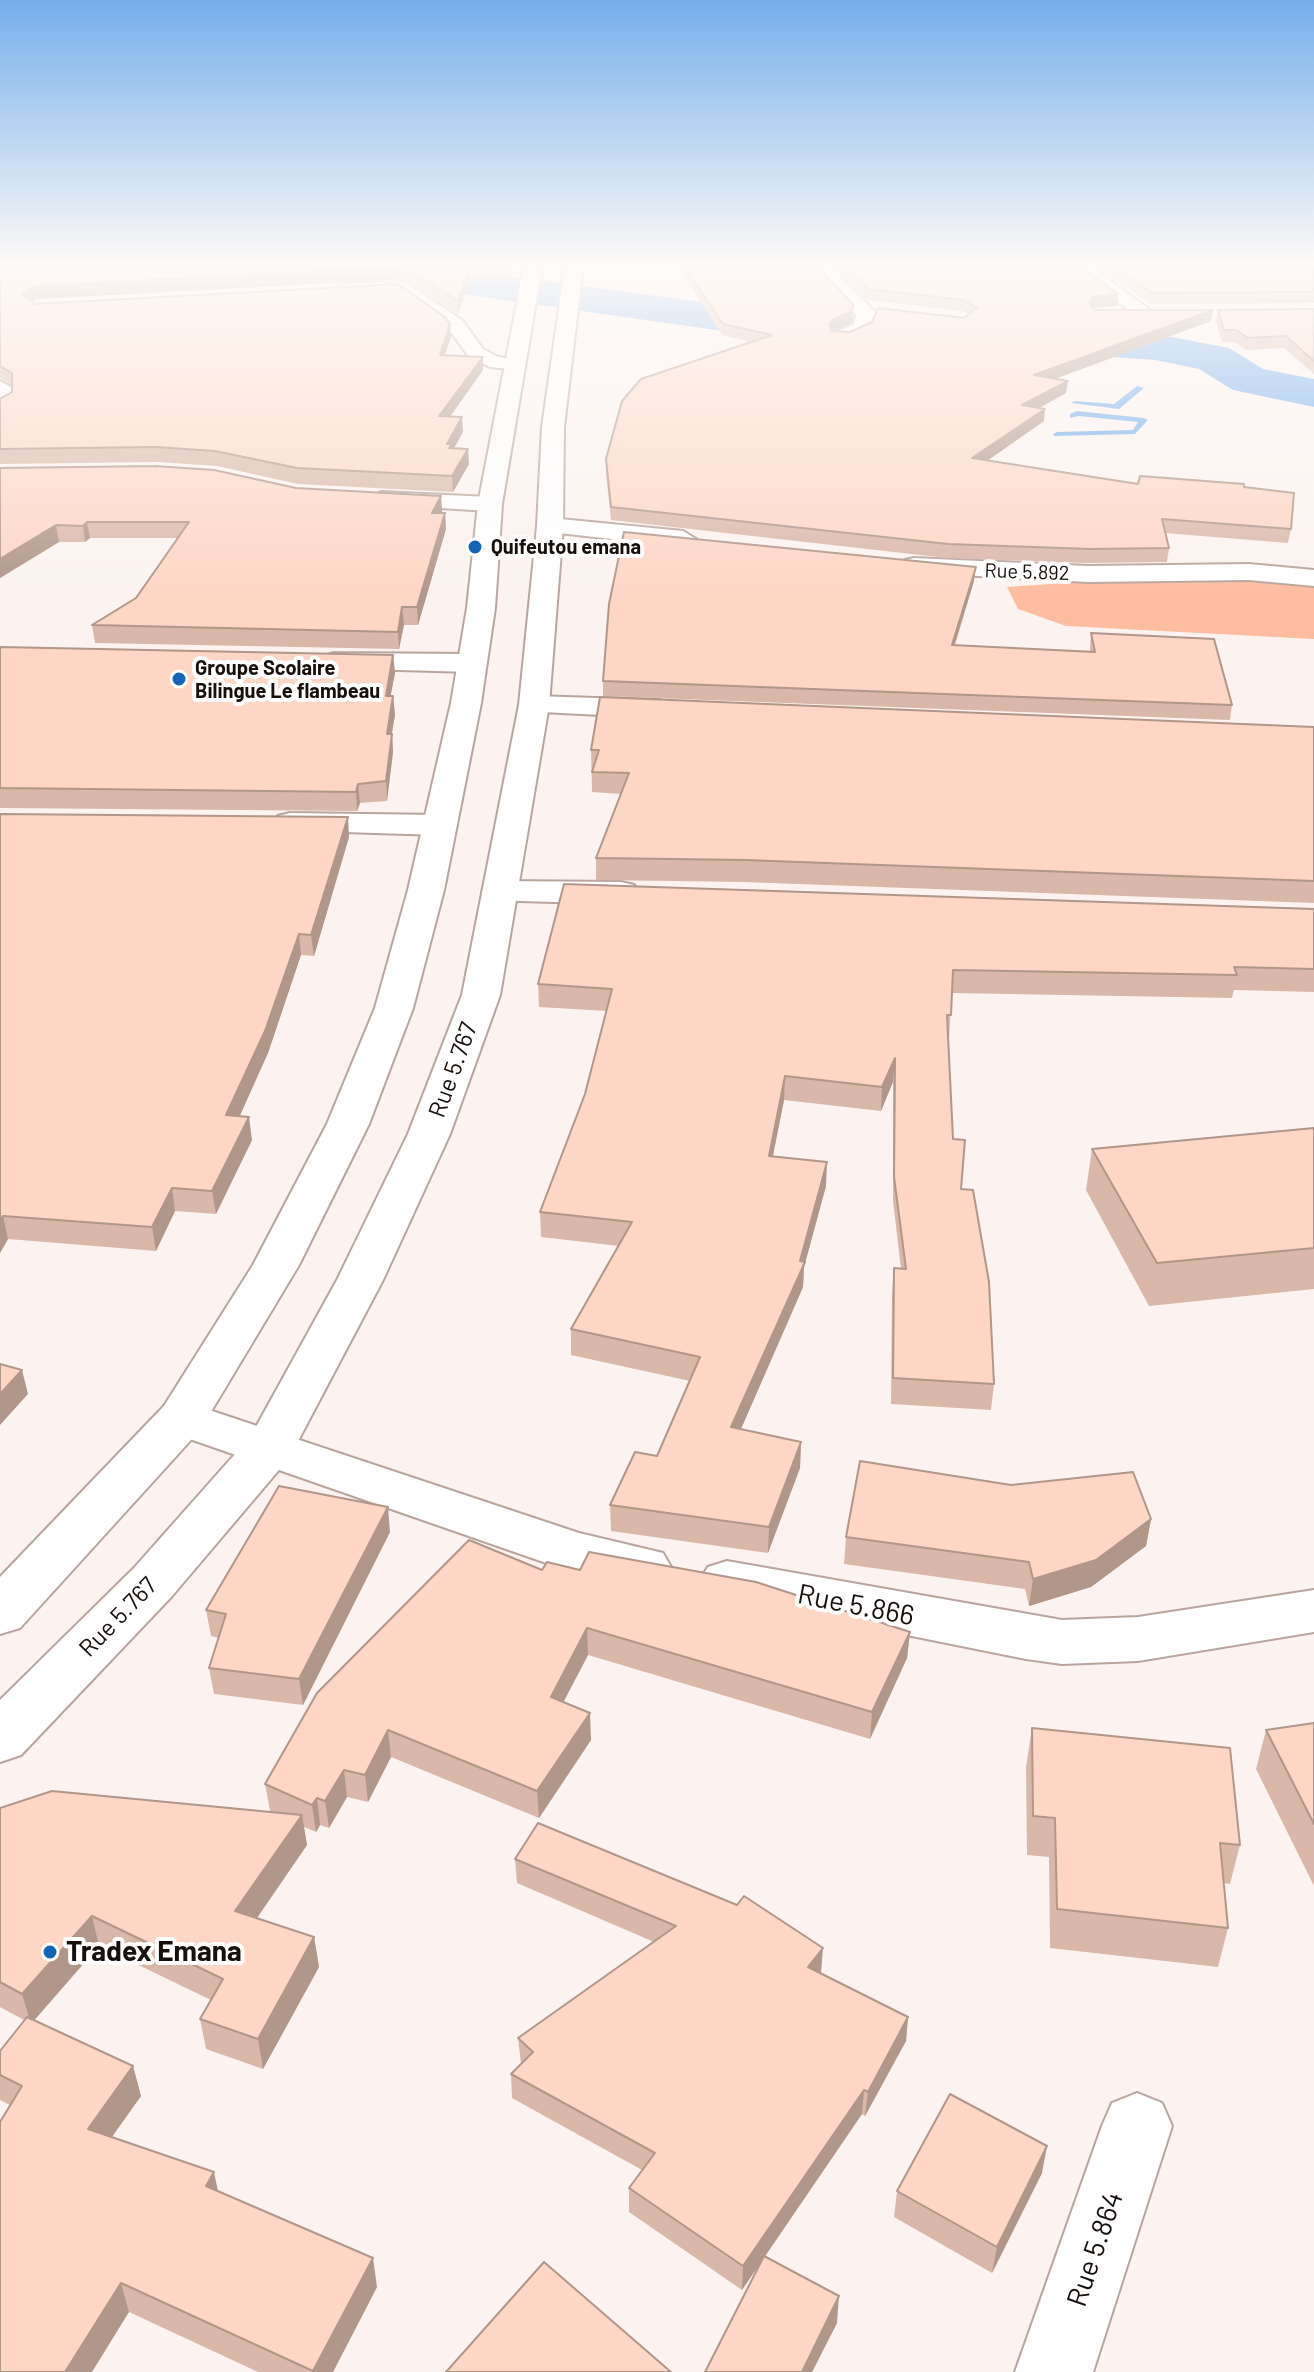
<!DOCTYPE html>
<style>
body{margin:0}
canvas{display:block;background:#fcf3f0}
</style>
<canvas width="1314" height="2372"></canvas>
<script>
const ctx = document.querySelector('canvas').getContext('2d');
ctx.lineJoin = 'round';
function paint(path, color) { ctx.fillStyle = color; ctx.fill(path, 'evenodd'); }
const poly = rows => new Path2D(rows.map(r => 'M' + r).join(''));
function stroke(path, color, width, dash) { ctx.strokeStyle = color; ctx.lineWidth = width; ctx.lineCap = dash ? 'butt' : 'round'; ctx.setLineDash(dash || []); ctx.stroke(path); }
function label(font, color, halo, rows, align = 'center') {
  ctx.font = font + ' Barlow,sans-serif'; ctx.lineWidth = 8; ctx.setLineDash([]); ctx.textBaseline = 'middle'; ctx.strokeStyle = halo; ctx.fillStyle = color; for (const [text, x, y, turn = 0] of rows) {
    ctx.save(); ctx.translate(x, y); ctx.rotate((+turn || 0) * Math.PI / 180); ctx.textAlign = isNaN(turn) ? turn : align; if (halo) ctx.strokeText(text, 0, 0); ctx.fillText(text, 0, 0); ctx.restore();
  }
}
const green = poly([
 [1165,576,1314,583,1314,639,1066,626,1018,609,1007,587]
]);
const stream = poly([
 [1137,386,1144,388,1119,409,1071,403,1075,401,1114,404,1137,386],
 [1077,411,1144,418,1148,420,1135,434,1054,436,1053,434,1057,432,1133,430,1138,422,1079,416,1070,418,1070,414,1077,411]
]);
const river = poly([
 [405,266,455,266,465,270,716,304,841,314,993,335,1112,331,1156,334,1229,348,1263,369,1314,379,1314,407,1233,390,1199,369,1156,360,1112,357,993,361,841,340,716,330,455,293,411,274,405,266]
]);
const minor = poly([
 [811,266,830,266,873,310,876,314,870,331,848,341,834,341,831,337,834,333,854,324,856,315,811,266],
 [1070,266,1090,266,1156,314,1153,318,1139,318,1070,266],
 [404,282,462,320,483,349,496,356,521,362,524,366,521,370,490,367,469,357,448,328,400,294,343,296,334,290,343,284,404,282],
 [0,381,11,387,11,406,0,413,0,381],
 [381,492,490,497,502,504,490,511,372,504,369,499,381,492],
 [550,518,683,531,696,539,683,547,541,531,537,526,541,521,550,518],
 [914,558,1088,566,1249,564,1314,570,1314,586,1249,580,1088,582,905,572,901,566,905,560,914,558],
 [334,653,472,654,482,657,487,663,482,669,472,672,324,668,319,662,324,656,334,653],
 [534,696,659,700,670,703,674,709,670,715,659,718,523,711,519,705,523,699,534,696],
 [290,813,440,815,452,818,457,825,452,832,440,835,278,830,273,823,278,816,290,813],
 [500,881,621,882,634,885,639,893,634,901,621,904,487,900,482,892,487,884,500,881],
 [182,1401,579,1533,663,1553,671,1567,663,1581,644,1587,555,1566,164,1430,157,1418,164,1406,182,1401],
 [727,1561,1062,1620,1138,1617,1314,1590,1314,1632,1138,1661,1062,1664,1026,1659,708,1595,699,1581,708,1567,727,1561],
 [1137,2093,1162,2103,1172,2126,1093,2372,1015,2372,1102,2126,1112,2103,1137,2093]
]);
const highway = poly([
 [524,266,542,266,502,504,495,608,481,703,444,890,413,1008,369,1124,299,1265,200,1430,20,1628,0,1634,0,1577,164,1406,253,1265,327,1124,375,1008,408,890,451,703,467,608,478,504,524,266],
 [565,266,583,266,564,427,563,526,549,705,500,995,450,1134,383,1280,289,1458,172,1596,21,1755,0,1762,0,1700,134,1568,251,1436,337,1280,408,1134,462,995,519,705,537,526,542,427,565,266]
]);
const wall = poly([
 [0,266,512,266,511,278,470,279,458,314,404,279,37,299,32,302,35,304,451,337,445,355,483,357,483,370,450,416,463,432,454,448,469,464,453,492,298,484,217,466,157,462,0,464,0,399,12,392,12,385,0,378],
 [641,266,817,266,853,305,851,322,832,331,850,332,964,318,968,314,963,311,867,300,834,266,1080,266,1118,294,1117,306,1093,308,1094,310,1211,321,1055,379,1066,393,1039,408,1044,421,987,461,1138,484,1244,487,1291,529,1288,543,1165,533,1169,548,1167,562,1088,563,947,558,611,520,606,473,606,459,751,342,722,335,679,269],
 [1095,266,1314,266,1314,303,1151,304],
 [1314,309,1314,374,1284,348,1246,350,1234,342,1222,342,1216,321,1218,310],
 [0,468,296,488,441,496,442,513,445,513,446,529,418,625,404,625,399,649,95,643,92,625,136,598,178,538,90,538,85,542,59,542,0,578],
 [974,581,955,645,1090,652,1090,647,1091,633,1232,705,1230,720,603,696,603,681],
 [0,647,393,655,395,673,390,696,393,696,395,715,392,734,393,752,387,801,360,803,357,811,0,808],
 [1314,727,1314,903,744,882,596,880,596,858,621,794,592,792,591,750],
 [0,814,349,837,314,956,301,955,268,1053,239,1116,252,1140,216,1214,175,1211,156,1251,8,1239,0,1253],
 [1314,909,1314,992,1234,990,1232,998,952,993,949,1038,948,1038,953,1139,961,1189,994,1384,991,1410,891,1404,892,1294,894,1268,901,1269,893,1201,893,1082,881,1111,784,1100,773,1156,826,1186,804,1267,803,1287,741,1429,801,1442,800,1468,768,1553,611,1531,610,1505,657,1456,690,1381,571,1355,571,1329,619,1246,541,1237,540,1212,585,1094,607,1011,539,1007,538,984],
 [1314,1128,1314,1289,1149,1306,1086,1190,1092,1149],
 [1151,1519,1146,1546,1091,1587,1029,1606,1025,1589,844,1564,846,1537],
 [390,1532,303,1705,214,1694,209,1668,219,1638,211,1636,206,1610],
 [542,1570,580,1570,910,1632,907,1658,870,1739,588,1655,563,1702,591,1740,539,1818,391,1757,368,1802,347,1797,329,1828,320,1825,316,1832,304,1827,307,1845,257,1918,314,1937,319,1967,263,2069,206,2049,200,2019,211,2000,99,1946,34,2020,133,2066,141,2096,112,2137,218,2191,377,2287,333,2372,258,2372,129,2312,10,2105,0,2100,0,2051,24,2020,0,2007,0,1808,272,1812,270,1811,265,1784],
 [1314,1723,1314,1886,1256,1769,1266,1730],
 [1032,1728,1240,1845,1230,1884,1224,1883,1228,1928,1218,1967,1050,1948,1049,1857,1027,1855,1026,1767],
 [515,1859,821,1973,908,2017,906,2041,865,2116,862,2114,765,2256,837,2323,812,2372,705,2372,763,2259,742,2290,629,2212,629,2188,642,2170,512,2098,511,2074,521,2064,518,2038,654,1942,517,1883],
 [1042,2173,992,2273,894,2217,897,2191]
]);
const shadedWall = poly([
 [403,266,404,279,37,299,24,307,22,294,35,286],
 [470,266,470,279,458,314,458,301],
 [1118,294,1117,306,1092,308,1089,303,1093,297],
 [853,305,851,322,832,331,829,325,832,320],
 [1213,310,1211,321,1033,387,1034,375],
 [450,324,451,337,440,368,440,355],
 [483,357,483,370,440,431,439,416],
 [1068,381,1066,393,1021,418,1022,405],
 [1045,409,1044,421,971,472,972,458],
 [462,417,463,432,453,450,447,444],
 [468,449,469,464,453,492,452,476],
 [441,496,442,512,433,529,432,513],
 [445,513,446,529,418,625,417,607],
 [87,522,90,538,85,542,83,526],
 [56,525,59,542,0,578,0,559],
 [976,567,974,581,950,659,952,645],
 [402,607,404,625,399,649,398,632],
 [393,655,395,673,387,715,386,696],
 [393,696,395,715,388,753,387,734],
 [392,734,393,752,387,801,386,781],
 [358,784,360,803,357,811,356,792],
 [348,817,349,837,314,956,311,935],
 [299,934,301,955,268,1053,230,1138,226,1115],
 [895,1058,893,1082,881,1111,882,1087],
 [785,1076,784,1100,768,1180,769,1156],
 [249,1117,252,1140,216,1214,212,1191],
 [827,1162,826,1186,804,1267,803,1287,730,1454,731,1427,800,1261],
 [172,1188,175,1211,156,1251,152,1227],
 [3,1216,8,1239,0,1253,0,1221],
 [22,1370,28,1394,0,1425,0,1394],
 [801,1442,800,1468,768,1553,769,1527],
 [388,1507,390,1532,303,1705,299,1679],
 [1151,1519,1146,1546,1091,1587,1029,1606,1033,1579],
 [587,1628,588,1655,552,1724,551,1697],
 [910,1632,907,1658,870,1739,872,1712],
 [590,1713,591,1740,539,1818,537,1791],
 [388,1730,391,1757,368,1802,365,1775],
 [344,1770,347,1797,329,1828,325,1801],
 [317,1798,320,1825,316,1832,312,1805],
 [302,1815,307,1845,241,1941,235,1911],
 [92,1916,99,1946,31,2024,22,1994],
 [314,1937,319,1967,263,2069,258,2039],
 [823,1948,821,1973,806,1992,808,1967],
 [908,2017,906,2041,865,2116,868,2092],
 [133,2066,141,2096,96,2159,88,2129],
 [864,2090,862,2114,742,2290,743,2266],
 [1047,2146,1042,2173,992,2273,997,2247],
 [214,2172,220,2201,206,2186],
 [373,2258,377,2287,333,2372,313,2372],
 [121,2283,129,2312,92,2372,65,2372],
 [839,2296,837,2323,812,2372,802,2372]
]);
const building = poly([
 [0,266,510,266,470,266,458,301,403,266,35,286,22,294,35,304,398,284,445,317,450,324,440,355,483,357,439,416,462,417,447,444,452,444,449,448,468,449,452,476,297,468,215,451,155,447,0,449,0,399,12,392,12,373,0,366,0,266],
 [684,266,817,266,853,305,852,311,832,320,829,325,832,331,850,332,872,322,878,308,964,318,977,308,964,300,868,289,845,266,1080,266,1118,294,1093,297,1089,303,1094,310,1213,310,1034,375,1068,381,1022,405,1045,409,972,458,1138,484,1140,476,1244,484,1244,487,1294,493,1291,529,1162,519,1169,548,1090,549,948,544,611,507,606,459,622,401,641,379,772,335,723,324,684,266],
 [1112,266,1314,266,1314,292,1152,293,1112,266],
 [1314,309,1314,361,1286,336,1248,338,1236,330,1224,330,1218,310,1314,309],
 [155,466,214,470,296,488,441,496,432,513,445,513,417,607,402,607,398,632,92,625,136,598,189,522,87,522,83,526,56,525,0,559,0,468,155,466],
 [624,532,976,567,952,645,1095,652,1091,633,1214,639,1232,705,603,681,609,604,624,532],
 [0,647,393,655,386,696,393,696,387,734,392,734,386,781,358,784,356,792,0,788,0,647],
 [600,697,1314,727,1314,881,745,860,596,858,629,773,592,772,599,750,591,750,600,697],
 [0,814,348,817,311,935,299,934,265,1031,226,1115,249,1117,212,1191,172,1188,152,1227,3,1216,0,1221,0,814],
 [564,884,1314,909,1314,969,1234,967,1237,975,953,970,951,1015,947,1015,953,1139,965,1140,961,1189,973,1190,989,1282,994,1384,893,1378,894,1268,906,1269,894,1177,895,1058,882,1087,785,1076,769,1156,827,1162,800,1261,805,1262,731,1427,801,1442,769,1527,610,1505,635,1452,657,1456,700,1357,571,1329,632,1222,540,1212,585,1094,612,989,538,984,564,884],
 [1314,1128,1314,1248,1157,1263,1092,1149,1314,1128],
 [0,1364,22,1370,0,1394,0,1364],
 [860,1461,1011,1485,1133,1472,1151,1519,1096,1560,1033,1579,1029,1562,846,1537,860,1461],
 [279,1486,388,1507,299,1679,209,1668,226,1614,206,1610,279,1486],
 [469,1540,542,1570,547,1562,580,1570,589,1552,756,1582,910,1632,872,1712,587,1628,551,1697,590,1713,537,1791,388,1730,365,1775,344,1770,325,1801,317,1798,312,1805,265,1784,317,1693,469,1540],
 [1314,1723,1314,1824,1266,1730,1314,1723],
 [1032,1728,1230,1748,1240,1845,1220,1843,1228,1928,1057,1909,1055,1818,1033,1816,1032,1728],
 [52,1791,302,1815,235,1911,314,1937,258,2039,200,2019,223,1979,92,1916,22,1994,0,1982,0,1808,52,1791],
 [538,1823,737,1905,744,1896,823,1948,808,1967,908,2017,868,2092,864,2090,743,2266,629,2188,655,2153,511,2074,533,2052,518,2038,676,1926,515,1859,538,1823],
 [27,2017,133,2066,88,2129,214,2172,206,2186,373,2258,313,2371,121,2283,65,2372,0,2372,0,2122,22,2086,0,2075,0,2051,27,2017],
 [950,2094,1047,2146,997,2247,897,2191,950,2094],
 [764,2256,839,2296,802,2372,705,2372,764,2256],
 [544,2262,671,2372,446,2372,544,2262]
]);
const markers = [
 [475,547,8,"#1465b3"],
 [179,679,8,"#1465b3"],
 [50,1952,8,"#1465b3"]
];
const farPoinames = [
 ["Quifeutou emana",491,547],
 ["Groupe Scolaire",195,668],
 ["Bilingue Le flambeau",195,691]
];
const farStreetnames = [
 ["Rue 5.892",1027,572,2]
];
const streetNames = [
 ["Rue 5.767",453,1070,-70],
 ["Rue 5.767",118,1617,-46]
];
const nearStreetnames = [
 ["Rue 5.866",856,1605,11],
 ["Rue 5.864",1095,2249,-71]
];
const nearPoinames = [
 ["Tradex Emana",66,1952]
];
paint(green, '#febca1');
paint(stream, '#68a7ef');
paint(river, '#68a7ef');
stroke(minor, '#b9a59d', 4);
stroke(highway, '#b9a59d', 4);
paint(minor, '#fff');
paint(highway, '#fff');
paint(wall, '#dab8a9');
paint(shadedWall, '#b1968a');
paint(building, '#fdd6c5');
stroke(building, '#b1968a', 2);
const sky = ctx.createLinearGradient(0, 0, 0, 598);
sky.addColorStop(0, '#75afeb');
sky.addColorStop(0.44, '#fefaf8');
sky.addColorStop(1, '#fefaf800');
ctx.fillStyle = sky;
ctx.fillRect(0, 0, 1314, 598);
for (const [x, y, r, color] of markers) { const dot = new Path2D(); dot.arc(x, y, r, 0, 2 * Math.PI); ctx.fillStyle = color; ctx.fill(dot); stroke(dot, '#fff', 3); }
label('bold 20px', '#160f0c', '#fff', farPoinames, 'left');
label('20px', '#160f0c', '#fff', farStreetnames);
label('24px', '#160f0c', '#fff', streetNames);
label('28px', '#160f0c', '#fff', nearStreetnames);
label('bold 28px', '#160f0c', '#fff', nearPoinames, 'left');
</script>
